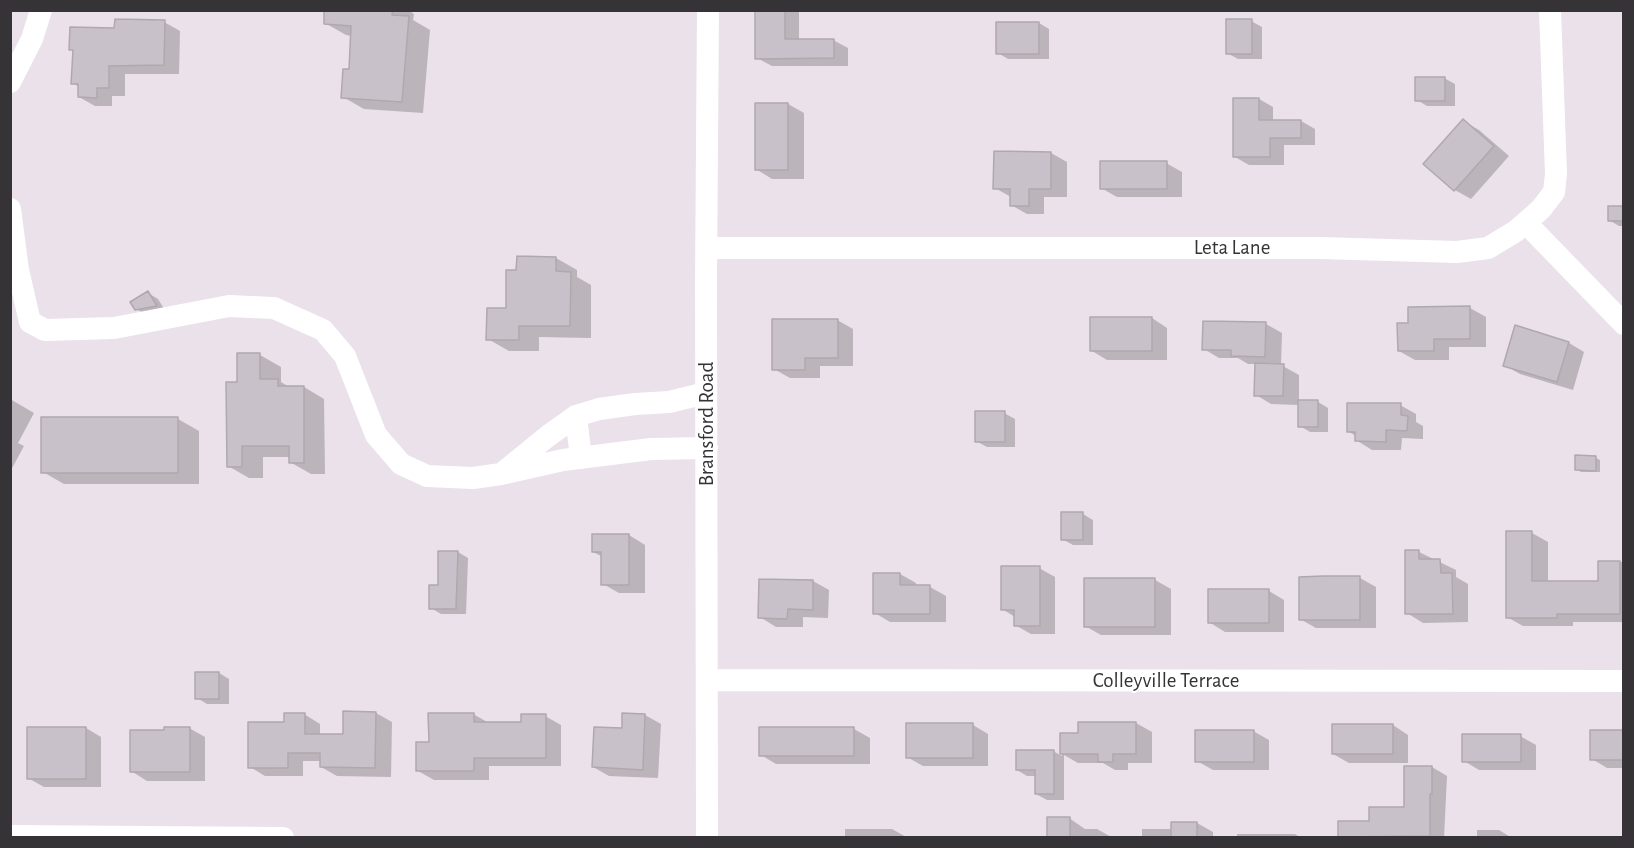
<!DOCTYPE html>
<style>
body{margin:0}
#map{position:relative;width:1634px;height:848px;overflow:hidden;background:#eae1ea;font-family:"Alegreya Sans",sans-serif}
canvas{display:block}
.frame{position:absolute;inset:0;border:12px solid #363336;pointer-events:none}
</style>
<div id="map">
<canvas width="1634" height="848"></canvas>
<div class="frame"></div>
</div>
<script>
const ctx = document.querySelector('canvas').getContext('2d');
ctx.lineJoin = 'round';
function paint(path, color) { ctx.fillStyle = color; ctx.fill(path, 'evenodd'); }
const poly = rows => new Path2D(rows.map(r => 'M' + r).join(''));
function stroke(path, color, width, dash) { ctx.strokeStyle = color; ctx.lineWidth = width; ctx.lineCap = dash ? 'butt' : 'round'; ctx.setLineDash(dash || []); ctx.stroke(path); }
function label(font, color, halo, rows, align = 'center') {
  ctx.font = font + ' "Alegreya Sans",sans-serif'; ctx.lineWidth = 4.5; ctx.setLineDash([]); ctx.textBaseline = 'middle'; ctx.strokeStyle = halo; ctx.fillStyle = color; for (const [text, x, y, turn = 0] of rows) {
    ctx.save(); ctx.translate(x, y); ctx.rotate((+turn || 0) * Math.PI / 180); ctx.textAlign = isNaN(turn) ? turn : align; if (halo) ctx.strokeText(text, 0, 0); ctx.fillText(text, 0, 0); ctx.restore();
  }
}
const shadow = poly([
 [326,10,408,10,414,14,413,20,430,30,423,113,364,109,343,97,350,71,352,36,346,35,325,23],
 [757,10,799,10,799,40,833,40,848,48,848,66,772,66,757,58],
 [1251,21,1262,27,1262,59,1238,59,1227,53],
 [164,22,180,31,179,74,125,74,125,96,112,96,112,106,95,106,79,97,79,87,73,83,74,51,116,29],
 [1039,23,1049,29,1049,59,1008,59,998,53],
 [1444,78,1455,84,1455,106,1427,106,1417,100],
 [1259,99,1273,107,1273,121,1301,121,1315,129,1315,145,1284,145,1284,165,1249,165,1235,157],
 [788,104,804,113,804,179,772,179,756,169],
 [1463,121,1479,130,1509,156,1471,199,1455,190],
 [1051,153,1067,162,1067,197,1044,197,1044,214,1027,214,1011,205,1011,197,995,188],
 [1166,163,1182,172,1182,197,1117,197,1101,188],
 [1609,207,1624,207,1624,226,1619,226,1609,220],
 [518,258,556,258,577,270,577,277,591,285,591,338,539,337,539,351,509,351,488,339,507,310,518,272],
 [148,293,158,299,166,312,147,315,136,309],
 [1470,308,1486,317,1486,347,1449,347,1449,360,1415,360,1399,351,1410,324],
 [1152,318,1167,328,1167,360,1107,360,1092,351],
 [837,320,853,329,853,366,820,366,820,378,790,378,774,369],
 [1266,324,1282,333,1281,365,1299,375,1299,402,1318,402,1328,408,1328,432,1310,432,1300,426,1300,405,1271,404,1256,395,1256,364,1248,364,1238,358,1219,358,1204,349],
 [1569,343,1584,352,1573,390,1520,374,1504,365],
 [260,355,281,367,281,382,289,387,304,387,324,399,325,474,311,474,290,462,290,457,263,457,263,478,249,478,228,466,239,383],
 [10,399,34,413,18,443,24,446,10,472],
 [1400,405,1416,414,1416,422,1423,426,1423,439,1402,438,1401,450,1372,450,1356,440,1356,436,1348,431],
 [1004,413,1015,419,1015,447,987,447,976,441],
 [43,419,178,419,199,431,199,484,64,484,43,472],
 [1596,458,1600,460,1600,472,1581,472,1577,469],
 [1083,514,1093,520,1093,545,1073,545,1062,539],
 [1507,533,1532,533,1548,542,1548,583,1599,583,1599,562,1624,562,1624,622,1573,622,1573,626,1523,626,1507,617],
 [593,535,629,535,645,545,645,593,619,593,603,584,603,557,593,552],
 [458,552,468,558,466,614,441,614,431,608,439,587],
 [1419,552,1456,570,1456,577,1468,584,1468,622,1423,623,1407,613],
 [1039,568,1055,577,1055,634,1031,634,1015,625,1015,617,1002,609],
 [875,574,900,574,916,583,916,587,930,587,946,596,946,622,890,622,875,613],
 [1360,578,1376,587,1376,628,1316,628,1300,619],
 [1155,580,1171,589,1171,635,1101,635,1085,626],
 [813,581,829,590,828,618,803,617,803,627,776,627,760,617],
 [1269,591,1284,600,1284,632,1225,632,1209,622],
 [219,673,229,679,229,704,207,704,197,698],
 [376,713,392,722,391,777,337,776,321,767,321,761,303,761,303,776,265,776,250,767,286,724,304,714,320,724,320,736,345,736],
 [473,714,489,723,522,724,545,716,561,725,561,766,489,766,489,780,434,780,418,771,430,744],
 [645,715,661,724,658,778,609,776,593,767],
 [1136,723,1152,732,1152,763,1128,763,1128,770,1115,770,1103,763,1078,763,1064,755,1064,800,1047,800,1036,794,1036,776,1027,776,1017,770,1053,751,1062,756,1062,735,1079,735],
 [973,725,988,734,988,766,923,766,907,757],
 [1393,725,1408,735,1408,763,1349,763,1333,754],
 [86,728,101,737,101,787,44,787,28,778],
 [189,728,205,737,205,781,147,781,131,771,165,731],
 [761,729,854,729,870,738,870,764,776,764,761,755],
 [1253,731,1269,740,1269,770,1213,770,1197,761],
 [1592,732,1624,732,1624,768,1607,768,1592,759],
 [1520,736,1536,745,1536,770,1479,770,1464,761],
 [1432,767,1447,776,1444,838,1340,838,1340,822,1371,822,1406,808],
 [1048,818,1069,818,1085,829,1097,829,1113,838,1048,838],
 [1197,823,1213,832,1213,838,1142,838,1142,829,1172,829],
 [845,829,892,829,908,838,845,838],
 [1477,830,1499,830,1512,838,1477,838],
 [1237,834,1295,834,1301,838,1237,838],
 [932,836,993,836,996,838,932,838],
 [1570,837,1624,837,1624,838,1570,838]
]);
const building = poly([
 [324,10,393,10,392,15,409,16,402,102,341,98,343,69,349,69,351,26,324,24,324,10],
 [755,10,785,10,785,39,834,39,834,58,755,59,755,10],
 [115,19,165,20,164,65,109,66,109,88,97,88,97,98,78,97,78,84,71,84,73,50,69,50,70,27,114,28,115,19],
 [1226,19,1252,19,1252,54,1226,54,1226,19],
 [996,22,1039,22,1039,54,996,54,996,22],
 [1415,77,1445,77,1445,101,1415,101,1415,77],
 [1233,98,1259,98,1259,120,1301,120,1301,138,1270,138,1270,157,1233,157,1233,98],
 [755,103,788,103,788,170,755,170,755,103],
 [1463,119,1494,146,1454,191,1423,164,1463,119],
 [994,151,1051,152,1051,189,1029,189,1029,206,1010,206,1010,189,993,189,994,151],
 [1100,161,1167,161,1167,189,1100,189,1100,161],
 [1608,206,1623,206,1623,221,1608,221,1608,206],
 [517,256,556,257,556,271,571,272,570,326,519,326,519,340,486,340,487,308,506,308,506,270,516,270,517,256],
 [148,291,157,306,135,310,130,302,148,291],
 [1470,306,1470,339,1434,339,1434,351,1398,351,1397,323,1408,323,1408,307,1470,306],
 [1090,317,1152,317,1152,351,1090,351,1090,317],
 [772,319,838,319,838,358,805,358,805,370,772,370,772,319],
 [1203,321,1266,322,1265,357,1231,356,1231,350,1202,350,1203,321],
 [1515,325,1569,342,1557,382,1503,366,1515,325],
 [237,353,260,353,260,379,278,379,278,386,304,386,304,463,289,463,289,446,242,446,242,467,227,467,226,382,237,382,237,353],
 [1255,363,1284,364,1283,396,1254,396,1255,363],
 [1298,400,1318,400,1318,427,1298,427,1298,400],
 [1347,403,1401,403,1401,415,1408,416,1407,431,1386,430,1386,442,1355,441,1355,432,1347,432,1347,403],
 [975,411,1005,411,1005,442,975,442,975,411],
 [41,417,178,417,178,473,41,473,41,417],
 [1575,455,1596,456,1596,471,1575,470,1575,455],
 [1061,512,1083,512,1083,540,1061,540,1061,512],
 [1506,531,1532,531,1532,581,1598,581,1598,561,1620,561,1620,614,1557,614,1557,618,1506,618,1506,531],
 [592,534,629,534,629,585,601,585,601,552,592,552,592,534],
 [1405,550,1419,550,1419,559,1440,559,1441,573,1452,573,1453,614,1405,614,1405,550],
 [438,551,458,551,456,609,429,609,429,585,438,585,438,551],
 [1001,566,1040,566,1040,626,1014,626,1014,610,1001,610,1001,566],
 [873,573,900,573,900,585,930,585,930,614,873,614,873,573],
 [1323,576,1360,576,1360,620,1299,620,1299,577,1323,576],
 [1084,578,1155,578,1155,627,1084,627,1084,578],
 [759,579,813,580,813,610,788,609,787,619,758,618,759,579],
 [1208,589,1269,589,1269,623,1208,623,1208,589],
 [195,672,219,672,219,699,195,699,195,672],
 [343,711,376,712,375,768,320,767,320,753,288,753,288,768,248,768,248,722,284,722,284,713,305,713,305,734,343,734,343,711],
 [428,713,474,713,474,722,521,722,521,714,546,714,546,758,474,758,474,771,416,771,416,742,429,742,428,713],
 [622,713,645,714,643,770,592,767,594,727,622,728,622,713],
 [1078,722,1136,722,1136,754,1113,754,1113,762,1098,762,1098,754,1060,754,1060,733,1078,733,1078,722],
 [906,723,973,723,973,758,906,758,906,723],
 [1332,724,1393,724,1393,754,1332,754,1332,724],
 [27,727,86,727,86,779,27,779,27,727],
 [164,727,190,727,190,772,130,772,130,730,164,730,164,727],
 [759,727,854,727,854,756,759,756,759,727],
 [1195,730,1254,730,1254,762,1195,762,1195,730],
 [1590,730,1623,730,1623,760,1590,760,1590,730],
 [1462,734,1521,734,1521,762,1462,762,1462,734],
 [1016,750,1054,750,1054,794,1035,794,1035,770,1016,770,1016,750],
 [1404,766,1432,766,1432,794,1430,794,1430,836,1338,837,1338,821,1369,821,1369,807,1404,807,1404,766],
 [1047,817,1070,817,1070,837,1047,837,1047,817],
 [1171,822,1197,822,1197,837,1171,837,1171,822]
]);
const minor = poly([
 [10,82,32,39,41,10],
 [10,209,18,270,30,322,45,330,114,328,229,306,274,308,323,330,345,356,376,435,401,464,427,476,473,478,501,474,563,460,651,449,707,448],
 [1526,223,1624,324],
 [707,248,1319,248,1457,252,1488,248,1516,231,1541,209,1554,192,1556,174,1550,10],
 [576,416,581,458],
 [505,471,548,436,576,416,599,409,635,404,669,402,706,393],
 [708,680,1624,681],
 [10,836,283,838],
 [707,838,706,280,708,10]
]);
const streetNames = [
 ["Leta Lane",1232,248],
 ["Bransford Road",707,424,-90],
 ["Colleyville Terrace",1166,681]
];
paint(shadow, '#0003');
paint(building, '#c9c1c9');
stroke(building, '#b0a7af', 1.5);
stroke(minor, '#fff', 22);
label('21px', '#363336', '#fff', streetNames);
</script>
